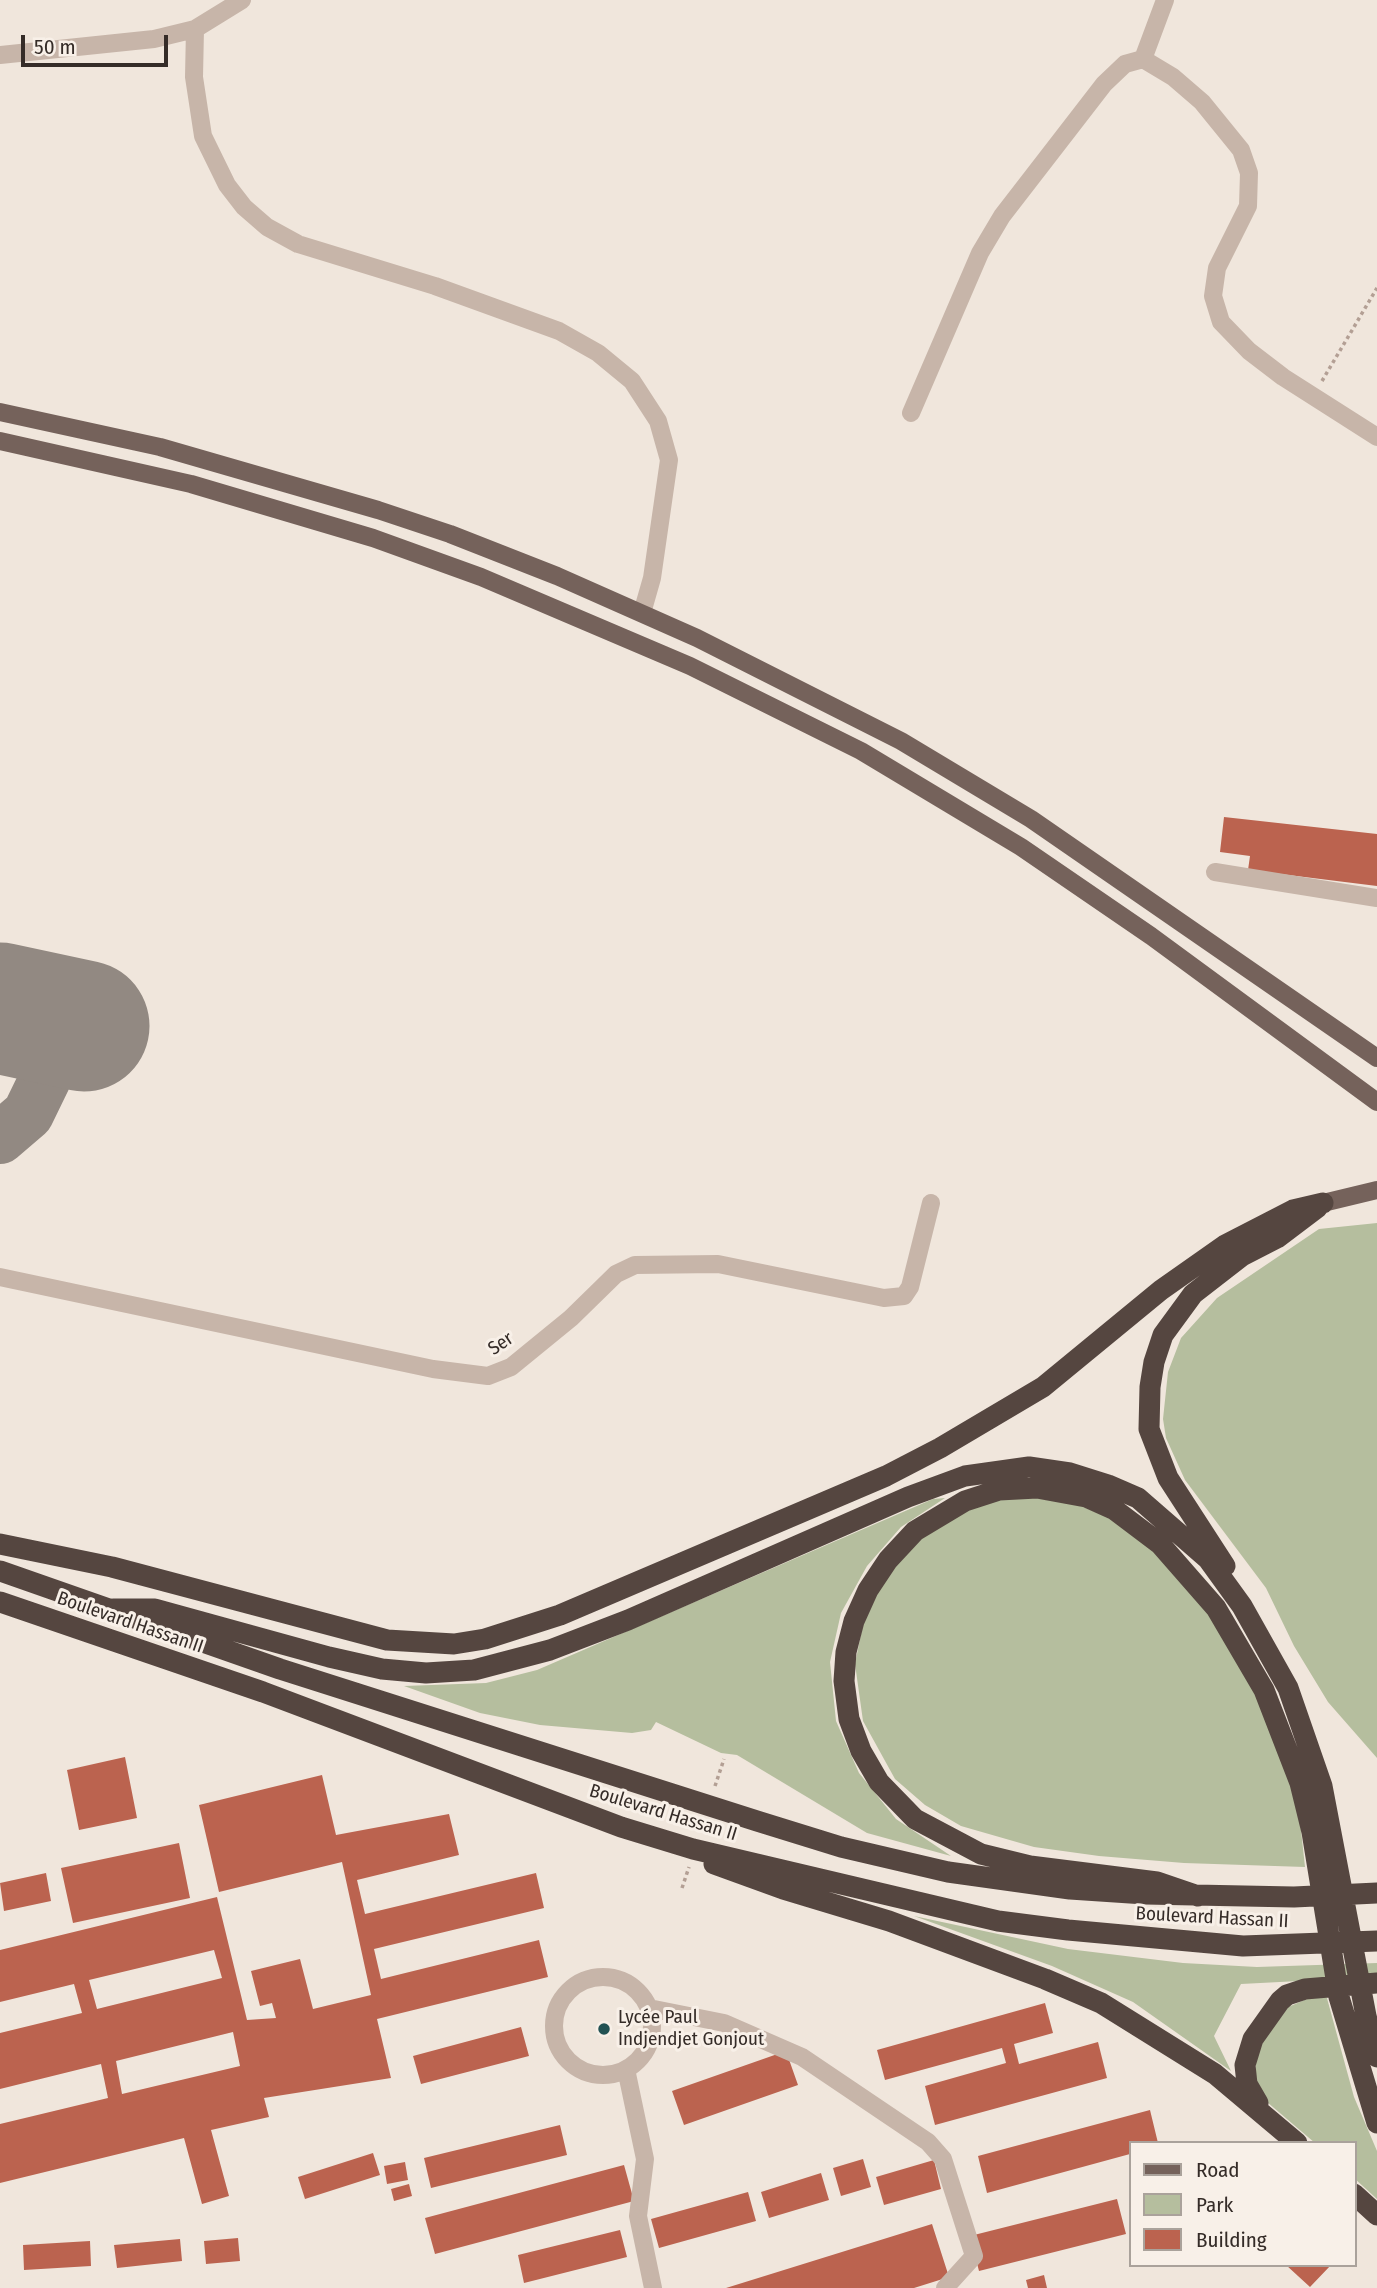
<!DOCTYPE html>
<meta charset="utf-8">
<style>
body{margin:0}
#map{position:relative;width:1377px;height:2288px;overflow:hidden;background:#f0e6dc;font-family:"Fira Sans Condensed",sans-serif}
canvas{display:block}
.legend{position:absolute;left:1129px;top:2141px;width:228px;height:126px;box-sizing:border-box;background:#f8f0e8;border:2px solid #aaa29b;margin:0;padding:9px 12px;list-style:none;font-size:21px;color:#352c28}
.legend li{display:flex;align-items:center;gap:14px;height:35px}
.legend b{width:35px;border:2px solid #aaa29b}
.scale{position:absolute;left:21px;top:35px;width:147px;height:32px;box-sizing:border-box;border:4px solid #352c28;border-top:0;padding-left:9px;font-size:21px;line-height:24px;white-space:nowrap;color:#352c28;-webkit-text-stroke:5px #f8f0e8;paint-order:stroke}
</style>
<div id="map">
<canvas width="1377" height="2288"></canvas>
<ul class="legend">
<li><b style="height:9px;background:#75625b"></b>Road</li>
<li><b style="height:19px;background:#b5be9e"></b>Park</li>
<li><b style="height:19px;background:#bb634f"></b>Building</li>
</ul>
<div class="scale">50 m</div>
</div>
<script>
const ctx = document.querySelector('canvas').getContext('2d');
ctx.lineJoin = 'round';
function paint(path, color) { ctx.fillStyle = color; ctx.fill(path, 'evenodd'); }
const poly = rows => new Path2D(rows.map(r => 'M' + r).join(''));
function stroke(path, color, width, dash) { ctx.strokeStyle = color; ctx.lineWidth = width; ctx.lineCap = dash ? 'butt' : 'round'; ctx.setLineDash(dash || []); ctx.stroke(path); }
function label(font, color, halo, rows, align = 'center') {
  ctx.font = font + ' "Fira Sans Condensed",sans-serif'; ctx.lineWidth = 6; ctx.setLineDash([]); ctx.textBaseline = 'middle'; ctx.strokeStyle = halo; ctx.fillStyle = color; for (const [text, x, y, turn = 0] of rows) {
    ctx.save(); ctx.translate(x, y); ctx.rotate((+turn || 0) * Math.PI / 180); ctx.textAlign = isNaN(turn) ? turn : align; if (halo) ctx.strokeText(text, 0, 0); ctx.fillText(text, 0, 0); ctx.restore();
  }
}
const green = poly([
 [1377,1223,1377,1758,1328,1702,1294,1646,1266,1588,1185,1480,1166,1438,1163,1419,1168,1372,1181,1338,1217,1298,1319,1229],
 [1057,1496,1115,1520,1148,1545,1212,1618,1250,1681,1288,1773,1300,1821,1305,1867,1184,1863,1099,1856,1034,1847,961,1826,925,1805,895,1779,863,1721,855,1664,867,1604,911,1541,988,1498],
 [945,1498,901,1527,867,1566,841,1613,830,1662,836,1721,859,1773,896,1819,951,1856,867,1833,737,1755,721,1753,656,1722,651,1730,632,1733,540,1725,480,1713,404,1686,486,1683,537,1670,933,1499],
 [914,1916,1068,1949,1183,1963,1257,1967,1377,1963,1377,1977,1241,1984,1214,2036,1231,2071,1133,2002,1052,1966],
 [1325,1991,1354,2097,1377,2151,1377,2199,1354,2178,1354,2143,1315,2143,1267,2102,1255,2087,1256,2052,1286,2008]
]);
const taxiway = poly([
 [0,978,20,990,37,1016,48,1045,45,1079,28,1114,0,1138]
]);
const runway = poly([
 [0,1008,84,1026]
]);
const building = poly([
 [1224,817,1377,834,1377,886,1248,870,1250,856,1220,852],
 [125,1757,137,1818,79,1830,67,1770],
 [322,1775,336,1835,449,1814,459,1855,357,1880,365,1914,536,1873,544,1908,374,1949,381,1979,539,1940,548,1977,377,2019,391,2078,264,2098,269,2117,211,2130,229,2196,202,2204,184,2138,0,2183,0,2124,108,2098,101,2064,0,2089,0,2033,82,2013,74,1984,0,2002,0,1950,217,1897,247,2020,276,2018,272,2003,260,2006,251,1971,300,1959,313,2009,371,1995,342,1862,219,1892,199,1805],
 [214,1950,222,1978,97,2009,89,1980],
 [233,2032,240,2066,122,2094,116,2061],
 [179,1843,190,1898,73,1923,61,1868],
 [46,1873,51,1901,4,1911,0,1883],
 [1045,2003,1053,2033,1014,2044,1019,2064,1098,2042,1107,2078,935,2125,925,2086,1006,2063,1002,2048,885,2080,877,2050],
 [521,2027,529,2056,421,2084,413,2056],
 [786,2051,798,2085,684,2125,672,2091],
 [1150,2110,1158,2143,1130,2143,1130,2154,987,2193,978,2156],
 [560,2125,567,2155,431,2188,424,2158],
 [373,2153,380,2175,305,2199,298,2177],
 [863,2159,871,2187,841,2196,833,2168],
 [934,2160,941,2189,884,2205,876,2177],
 [405,2162,408,2180,387,2184,384,2166],
 [624,2165,634,2201,435,2254,425,2218],
 [821,2173,829,2200,769,2218,761,2192],
 [409,2184,412,2196,394,2201,391,2189],
 [748,2192,756,2221,659,2248,651,2219],
 [1117,2199,1126,2234,979,2271,970,2236],
 [932,2224,949,2277,914,2288,726,2288],
 [620,2230,627,2257,524,2283,518,2255],
 [238,2238,240,2261,206,2264,204,2241],
 [180,2239,182,2261,117,2268,114,2245],
 [90,2241,91,2266,24,2270,23,2245],
 [1286,2265,1331,2265,1310,2287],
 [1044,2275,1047,2288,1028,2288,1026,2280]
]);
const path = poly([
 [1322,381,1377,288],
 [715,1786,724,1759],
 [682,1888,689,1867]
]);
const minor = poly([
 [195,29,194,77,203,136,227,185,244,207,267,227,298,244,435,286,559,331,598,353,632,381,658,421,669,460,652,578,642,613],
 [0,55,154,39,195,29,242,0],
 [1143,59,1165,0],
 [911,413,980,253,1002,216,1104,84,1125,64,1143,59,1173,77,1202,102,1241,150,1249,173,1248,206,1217,268,1213,296,1221,322,1249,351,1283,377,1377,437],
 [1215,872,1377,898],
 [0,1277,433,1369,488,1376,511,1367,571,1318,616,1274,635,1265,718,1264,884,1298,904,1296,910,1287,931,1203],
 '554 2026a49 49 0 1 1 98 0a49 49 0 1 1-98 0Z',
 [649,2008,724,2023,802,2057,928,2142,943,2159,974,2256,945,2288],
 [626,2069,645,2159,638,2216,653,2288]
]);
const major = poly([
 [0,412,160,447,378,510,450,534,557,576,697,638,901,741,1031,819,1377,1058],
 [0,441,191,484,373,538,481,577,690,666,861,751,1021,847,1151,936,1377,1102],
 [1323,1203,1377,1190]
]);
const highway = poly([
 [0,1544,112,1567,387,1640,454,1644,485,1639,560,1615,886,1476,940,1448,1043,1387,1161,1290,1225,1245,1293,1210,1323,1203],
 [1225,1566,1168,1478,1149,1429,1150,1387,1154,1362,1163,1335,1193,1294,1242,1256,1277,1238,1318,1207],
 [0,1571,280,1669,757,1821,841,1847,948,1872,1070,1889,1145,1894,1294,1897,1377,1893],
 [0,1602,263,1692,621,1827,693,1849,998,1921,1068,1930,1243,1946,1377,1941],
 [113,1609,155,1609,329,1657,382,1669,426,1673,474,1670,550,1650,628,1620,908,1497,965,1476,1029,1467,1070,1473,1108,1485,1138,1498,1208,1559,1242,1606,1288,1688,1322,1786,1366,2016,1377,2057],
 [714,1864,783,1889,889,1921,1045,1979,1101,2003,1215,2074,1297,2143],
 [1198,1896,1157,1882,1030,1866,981,1854,915,1819,879,1782,861,1751,849,1719,844,1681,846,1652,854,1621,868,1590,888,1560,915,1531,965,1501,999,1490,1037,1488,1086,1497,1115,1510,1160,1544,1216,1608,1264,1690,1300,1783,1312,1832,1339,1997,1377,2123],
 [1258,2103,1247,2084,1245,2065,1253,2039,1280,2001,1287,1995,1305,1989,1377,1983],
 [1354,2194,1377,2215]
]);
const markers = [
 [604,2029,7,"#225253"]
];
const streetNames = [
 ["Ser",501,1344,-34],
 ["Boulevard Hassan II",130,1623,19],
 ["Boulevard Hassan II",663,1813,17],
 ["Boulevard Hassan II",1212,1918,3]
];
const poiNames = [
 ["Lycée Paul",618,2018],
 ["Indjendjet Gonjout",618,2040]
];
paint(green, '#b5be9e');
stroke(taxiway, '#928982', 52);
stroke(runway, '#928982', 131);
paint(building, '#bb634f');
stroke(path, '#b39f94', 3.5, [3.5, 3.5]);
stroke(minor, '#c7b5a9', 18);
stroke(major, '#75625b', 18);
stroke(highway, '#554640', 21);
for (const [x, y, r, color] of markers) { const dot = new Path2D(); dot.arc(x, y, r, 0, 2 * Math.PI); ctx.fillStyle = color; ctx.fill(dot); stroke(dot, '#f8f0e8', 2.5); }
label('19px', '#352c28', '#f8f0e8', streetNames);
label('19px', '#352c28', '#f8f0e8', poiNames, 'left');
</script>
